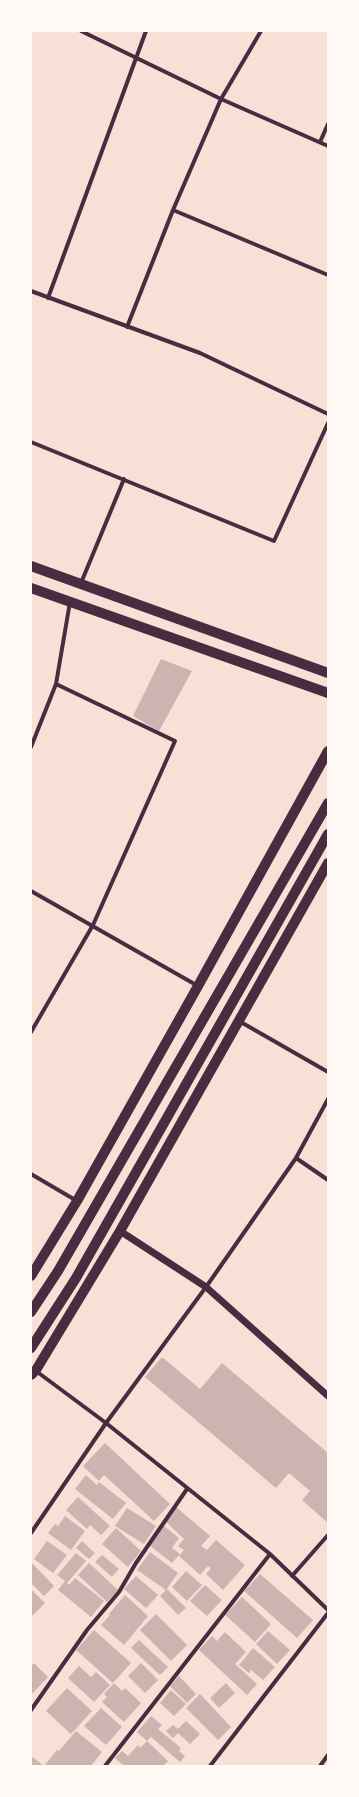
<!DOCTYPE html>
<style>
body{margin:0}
#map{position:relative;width:359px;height:1797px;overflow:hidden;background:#f7e1d7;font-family:Cabin,sans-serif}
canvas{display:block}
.frame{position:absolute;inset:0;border:32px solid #fffaf5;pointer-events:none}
</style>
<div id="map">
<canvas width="359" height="1797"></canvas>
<div class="frame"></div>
</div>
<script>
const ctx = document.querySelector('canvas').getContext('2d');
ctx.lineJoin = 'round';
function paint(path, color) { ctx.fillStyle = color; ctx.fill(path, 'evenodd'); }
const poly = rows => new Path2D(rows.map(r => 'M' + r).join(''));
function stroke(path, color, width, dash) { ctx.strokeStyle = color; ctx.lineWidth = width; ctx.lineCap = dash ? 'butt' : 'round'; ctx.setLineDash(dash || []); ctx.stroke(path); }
const building = poly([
 [161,659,192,671,159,731,133,716],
 [162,1357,200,1389,222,1363,328,1453,328,1486,327,1488,328,1489,328,1523,302,1500,310,1491,289,1473,276,1488,145,1377],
 [105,1443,170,1504,154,1521,104,1475,99,1481,83,1466],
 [86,1475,97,1485,99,1482,126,1503,113,1519,75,1489],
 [78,1497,110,1526,101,1535,90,1525,87,1529,66,1510],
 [176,1507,210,1536,201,1546,207,1550,216,1540,245,1565,223,1590,206,1574,211,1568,208,1566,200,1575,179,1556,184,1550,178,1546,184,1539,165,1521],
 [127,1508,156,1526,144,1544,115,1526],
 [65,1516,85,1531,71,1550,48,1533,55,1524,58,1526],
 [164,1526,179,1538,172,1548,180,1554,172,1563,149,1545],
 [116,1528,141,1551,128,1567,102,1544],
 [47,1541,67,1555,53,1573,34,1559],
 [82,1541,95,1553,89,1559,76,1548],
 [150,1552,178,1573,166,1590,137,1570],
 [76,1553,86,1561,67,1583,69,1585,75,1578,104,1601,91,1617,58,1590,65,1581,57,1575],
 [102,1555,119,1569,112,1577,95,1562],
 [31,1562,54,1586,44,1596,31,1583],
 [89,1563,118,1590,107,1602,78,1575],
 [186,1571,202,1585,187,1601,172,1587],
 [260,1574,313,1620,297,1638,244,1591],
 [136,1576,158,1595,146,1608,124,1589],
 [205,1585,222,1600,207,1616,190,1601],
 [31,1589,45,1603,31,1617],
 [167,1589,186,1608,178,1615,160,1596],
 [125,1595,148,1616,124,1645,101,1625,110,1615,109,1614],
 [242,1597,271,1624,255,1642,225,1615],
 [156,1614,187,1645,171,1661,140,1630],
 [94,1630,131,1663,113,1683,76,1650],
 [268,1631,290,1650,277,1664,256,1644],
 [225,1632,246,1652,235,1664,257,1684,247,1695,199,1650,212,1636,217,1641],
 [139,1640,168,1667,160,1675,131,1648],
 [253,1648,275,1667,263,1680,251,1670,249,1673,239,1665],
 [34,1663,48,1677,31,1695,31,1666],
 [141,1663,158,1680,145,1693,128,1676],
 [79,1666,91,1677,96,1672,110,1685,94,1702,68,1678],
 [179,1676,196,1694,187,1703,170,1686],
 [114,1683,122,1691,125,1688,141,1703,124,1722,102,1702,107,1697,104,1694],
 [226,1683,235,1693,219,1708,210,1698],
 [67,1688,92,1711,71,1734,46,1711],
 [171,1690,186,1704,174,1716,160,1703],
 [200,1694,231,1727,218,1740,186,1708],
 [101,1708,122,1727,106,1745,84,1726],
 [151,1716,162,1725,158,1729,181,1748,179,1751,185,1756,180,1762,151,1737,147,1741,137,1732],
 [186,1721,200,1734,190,1744,178,1733,173,1738,166,1731,173,1725,178,1729],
 [76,1731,102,1752,91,1766,31,1766,31,1756,44,1766,57,1750,59,1751],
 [147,1741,168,1761,163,1766,124,1766,115,1758,122,1751,128,1756,138,1745,140,1748]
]);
const minor = poly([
 [81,31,221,99,328,146],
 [320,142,328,124],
 [173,210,328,275],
 [31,291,200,353,328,414],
 [48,298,146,31],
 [127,327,173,210,221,99,261,31],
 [31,442,274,541,328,423],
 [81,583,124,479],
 [31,747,56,684,70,602],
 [31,891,198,986],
 [239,1021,328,1072],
 [31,1032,93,925,175,741,56,684],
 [296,1158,328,1180],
 [31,1174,77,1201],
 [36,1371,106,1423,270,1554,328,1610],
 [31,1533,106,1423,206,1287,296,1158,328,1099],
 [292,1576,328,1535],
 [31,1710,87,1630,119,1592,136,1563,187,1489],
 [105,1766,270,1554],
 [210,1766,328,1613],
 [320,1766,328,1755]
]);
const tertiary = poly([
 [120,1231,206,1287,328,1396]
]);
const primary = poly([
 [31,566,328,673],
 [31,588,328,693],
 [31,1276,77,1201,198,986,328,751],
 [31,1312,58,1271,328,803],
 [31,1348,76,1278,328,834],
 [31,1375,36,1370,120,1231,328,863]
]);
paint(building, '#ccb4b1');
stroke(minor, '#4a2c40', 4);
stroke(tertiary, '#4a2c40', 7);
stroke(primary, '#4a2c40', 10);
</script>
